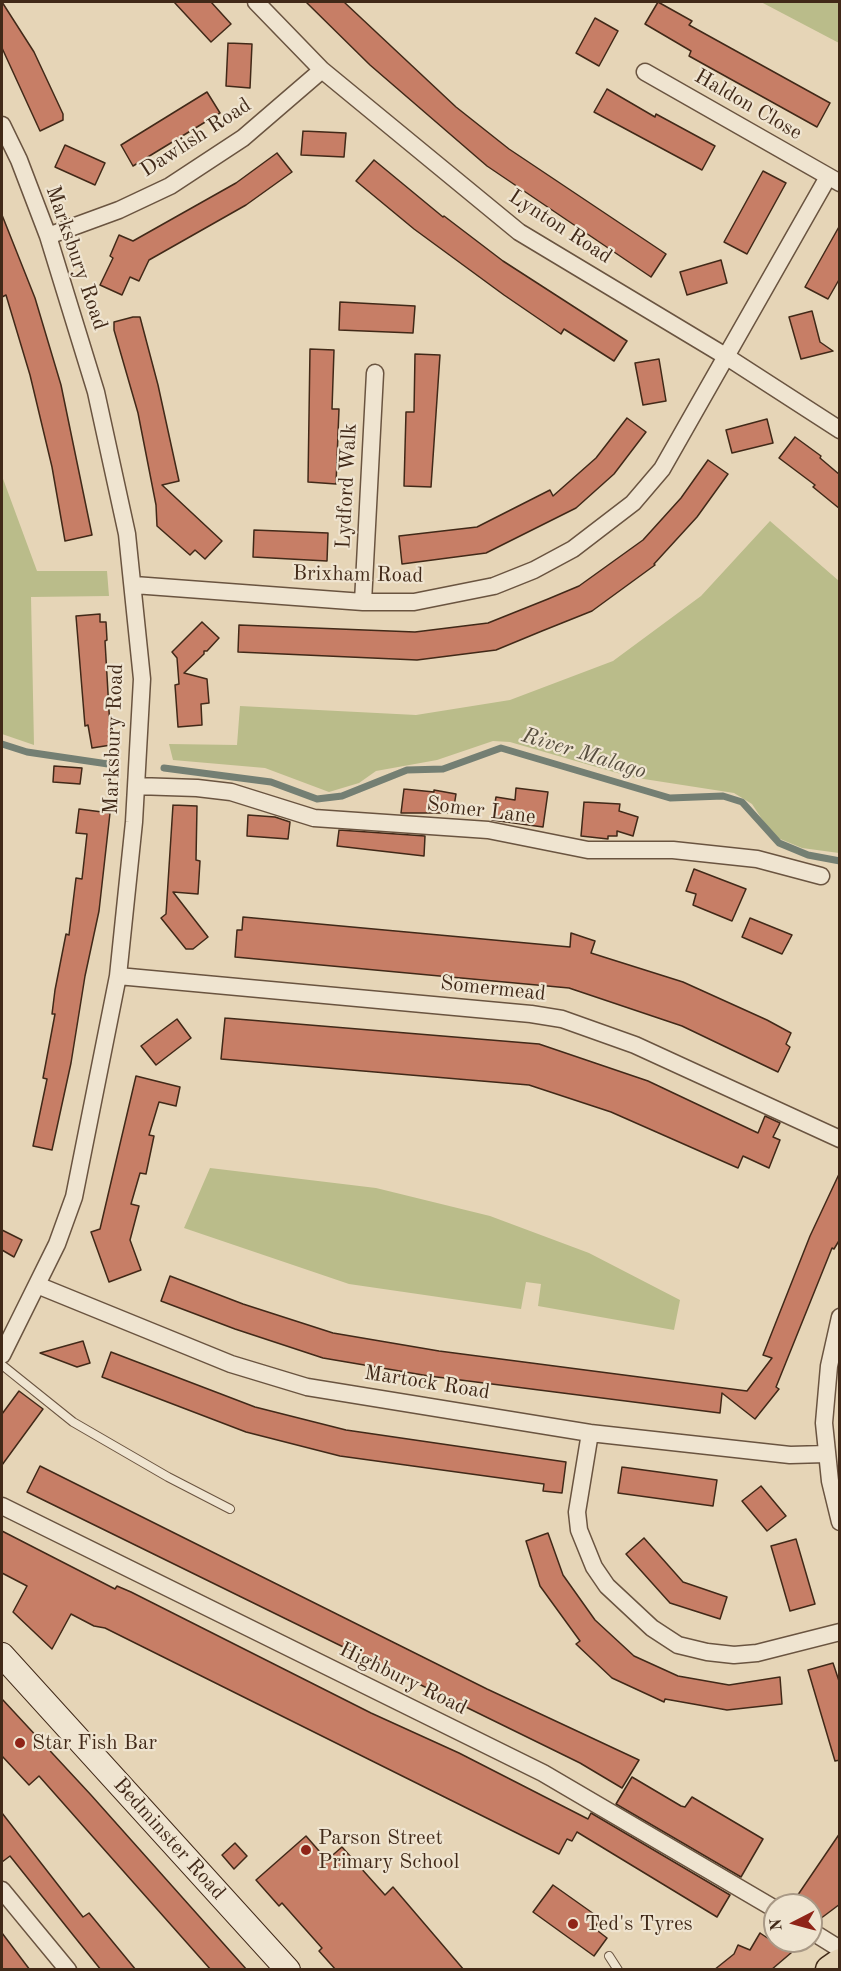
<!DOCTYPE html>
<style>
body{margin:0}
#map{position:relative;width:841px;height:1971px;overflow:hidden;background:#e6d5b7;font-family:"Old Standard TT",serif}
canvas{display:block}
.frame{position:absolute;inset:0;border:3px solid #412918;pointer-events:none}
.north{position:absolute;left:763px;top:1893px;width:60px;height:60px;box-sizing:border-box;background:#efe4d0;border:2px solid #a99986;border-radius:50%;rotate:264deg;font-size:16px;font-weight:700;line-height:24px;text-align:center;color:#412918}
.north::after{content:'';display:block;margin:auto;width:21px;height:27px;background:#8f2418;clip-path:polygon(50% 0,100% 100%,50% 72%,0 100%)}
</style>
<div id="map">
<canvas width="841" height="1971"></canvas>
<div class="frame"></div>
<div class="north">N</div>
</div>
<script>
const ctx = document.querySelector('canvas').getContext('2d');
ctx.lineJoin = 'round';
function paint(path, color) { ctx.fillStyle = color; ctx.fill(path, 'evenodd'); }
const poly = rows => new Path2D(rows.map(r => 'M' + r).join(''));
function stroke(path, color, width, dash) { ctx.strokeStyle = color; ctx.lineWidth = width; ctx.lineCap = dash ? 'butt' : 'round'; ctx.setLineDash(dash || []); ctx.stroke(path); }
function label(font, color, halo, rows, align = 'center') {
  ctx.font = font + ' "Old Standard TT",serif'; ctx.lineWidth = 4.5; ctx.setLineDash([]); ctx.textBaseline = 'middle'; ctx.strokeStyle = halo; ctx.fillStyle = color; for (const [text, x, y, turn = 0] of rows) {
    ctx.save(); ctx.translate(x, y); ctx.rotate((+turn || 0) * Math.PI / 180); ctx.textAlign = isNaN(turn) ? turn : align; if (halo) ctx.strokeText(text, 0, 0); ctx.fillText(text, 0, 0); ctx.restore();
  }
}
const green = poly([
 [761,2,839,2,839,43],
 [2,476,37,571,107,571,109,596,31,597,34,745,2,734],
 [770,521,839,581,839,853,802,848,773,836,752,804,734,793,631,777,510,742,493,741,437,760,376,771,359,783,329,792,265,768,173,760,169,744,237,745,240,706,416,715,510,700,613,661,701,596],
 [210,1168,376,1188,490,1216,589,1253,680,1300,674,1330,538,1306,541,1284,526,1282,521,1309,349,1284,184,1228]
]);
const stream = poly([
 [2,744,27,752,108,764],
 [164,768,271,782,317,799,342,796,407,770,443,769,501,748,670,798,723,796,742,802,779,843,808,855,840,861]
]);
const building = poly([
 [2,2,34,52,63,114,63,120,40,131,2,48,2,2],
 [174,2,211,2,231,24,211,42,174,2],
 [306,2,344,2,456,107,509,149,666,254,651,277,487,166,370,65,306,2],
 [658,2,692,21,689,25,830,103,817,127,689,56,691,51,645,24,658,2],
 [595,18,618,31,599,66,576,53,595,18],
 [228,43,252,44,250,88,226,86,228,43],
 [607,89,655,117,656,114,715,146,702,170,594,112,607,89],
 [207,92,220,113,133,166,121,145,207,92],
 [303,131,346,133,344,157,301,155,303,131],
 [65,145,105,163,95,185,55,167,65,145],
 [277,153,292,172,246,205,149,260,139,281,130,277,122,295,100,285,113,258,110,256,119,235,133,241,236,183,277,153],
 [374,160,443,217,444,216,503,261,627,341,614,361,564,329,561,334,504,295,414,229,356,181,374,160],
 [763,171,786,183,747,254,724,242,763,171],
 [2,215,35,298,61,385,92,535,65,541,52,467,30,375,6,295,2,297,2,215],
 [840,225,840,278,828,299,805,287,840,225],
 [721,260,727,283,687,295,680,272,721,260],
 [340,302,415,306,413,333,339,330,340,302],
 [812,311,820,342,833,351,801,359,789,317,812,311],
 [133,317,140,317,158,385,179,481,162,485,222,541,205,559,195,550,190,555,157,526,156,505,138,413,114,330,114,322,133,317],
 [310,349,334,350,332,409,339,409,336,484,308,482,310,349],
 [415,354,440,355,431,487,404,486,406,412,414,412,415,354],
 [659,359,666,401,643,405,635,363,659,359],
 [627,418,646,432,614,474,576,508,486,553,402,564,399,536,477,527,550,490,553,496,596,458,627,418],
 [767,419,773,443,732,453,726,430,767,419],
 [795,437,821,456,820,458,840,475,840,509,813,487,815,485,779,458,795,437],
 [708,460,728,474,697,517,654,564,655,565,592,611,542,631,496,650,417,660,238,652,239,625,415,632,488,623,548,599,579,586,643,540,681,498,708,460],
 [254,530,328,533,327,561,253,557,254,530],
 [100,614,100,622,106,622,107,640,105,641,111,745,92,748,88,725,85,726,76,616,100,614],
 [202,622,219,638,207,651,204,651,204,654,184,673,207,679,209,703,201,704,202,725,178,727,175,685,179,684,177,658,172,652,202,622],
 [54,766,82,768,80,784,53,782,54,766],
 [516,788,548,792,543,827,492,820,496,797,515,800,516,788],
 [404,789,434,792,434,790,456,794,453,813,401,813,404,789],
 [584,802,620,804,619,811,638,817,633,836,617,831,617,836,608,836,608,839,581,836,584,802],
 [173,805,197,806,196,860,200,861,198,894,173,892,208,937,193,949,186,949,161,918,166,914,173,805],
 [79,809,110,813,99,911,85,976,71,1063,52,1150,33,1146,47,1079,43,1078,55,1014,52,1014,55,990,66,934,69,935,76,878,82,879,87,834,76,833,79,809],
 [248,815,275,817,290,822,288,839,247,836,248,815],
 [339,830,425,836,424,856,337,846,339,830],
 [694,869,746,889,732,921,693,905,696,894,686,891,694,869],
 [243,917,570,947,571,933,595,941,591,953,683,982,767,1020,791,1033,786,1044,790,1047,778,1072,682,1026,569,988,235,957,237,930,242,930,243,917],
 [750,918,792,935,782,954,742,937,750,918],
 [225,1018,539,1044,648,1081,758,1133,765,1116,780,1123,773,1137,780,1140,769,1168,743,1156,738,1168,611,1112,529,1085,221,1059,225,1018],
 [177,1019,191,1038,156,1065,141,1046,177,1019],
 [136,1076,180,1087,176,1106,159,1102,149,1135,154,1136,146,1174,140,1173,131,1204,139,1206,130,1240,141,1270,109,1282,91,1232,100,1229,136,1076],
 [840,1172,840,1239,834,1249,832,1248,776,1387,779,1389,755,1419,722,1393,720,1413,429,1376,323,1358,235,1329,161,1301,170,1276,243,1304,333,1333,439,1351,747,1391,772,1358,763,1355,810,1236,840,1172],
 [2,1230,22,1240,14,1257,2,1250,2,1230],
 [83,1341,90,1363,77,1367,40,1353,83,1341],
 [111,1352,255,1407,346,1430,566,1462,562,1493,543,1491,544,1484,340,1456,246,1432,102,1377,111,1352],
 [19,1391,43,1409,2,1465,2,1414,19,1391],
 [40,1466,487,1689,639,1760,622,1788,580,1763,27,1492,40,1466],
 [622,1467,717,1480,713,1506,618,1493,622,1467],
 [761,1486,786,1516,767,1531,742,1501,761,1486],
 [2,1531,115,1589,117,1586,131,1592,371,1713,459,1753,588,1819,591,1813,730,1895,717,1917,577,1832,572,1841,567,1839,559,1854,105,1628,94,1626,71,1614,52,1649,13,1612,27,1586,2,1573,2,1531],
 [548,1533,563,1575,595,1620,634,1656,678,1676,729,1685,780,1677,782,1704,727,1710,665,1699,664,1702,612,1678,576,1644,580,1641,540,1586,526,1541,548,1533],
 [644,1538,683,1582,727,1597,720,1619,670,1603,626,1554,644,1538],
 [796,1539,815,1604,790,1611,771,1546,796,1539],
 [833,1663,840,1684,840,1760,835,1761,808,1670,833,1663],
 [2,1699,91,1795,247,1970,211,1970,39,1776,29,1785,2,1756,2,1699],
 [632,1777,681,1806,685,1807,692,1797,763,1839,741,1877,616,1804,632,1777],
 [2,1813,83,1917,89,1913,136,1970,101,1970,10,1856,2,1862,2,1813],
 [840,1833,840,1904,816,1922,811,1921,811,1905,791,1905,840,1833],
 [306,1836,327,1860,342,1847,385,1895,393,1887,464,1970,336,1970,319,1951,322,1948,282,1903,279,1906,256,1880,306,1836],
 [235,1843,247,1856,234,1869,222,1855,235,1843],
 [553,1885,601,1919,594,1928,607,1938,594,1956,533,1912,553,1885],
 [2,1933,30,1970,2,1970,2,1933],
 [760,1933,772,1941,805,1941,771,1970,714,1970,734,1954,738,1945,750,1950,760,1933]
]);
const service = poly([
 [2,1365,73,1422,168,1477,230,1509],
 [609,1956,618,1970]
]);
const minor = poly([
 [256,2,322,70,519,232,727,357,840,430],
 [645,72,840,183],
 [2,125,19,160,48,236,96,392,127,534,142,679,134,822,118,976,74,1197,57,1244,2,1355],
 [48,236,119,210,170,186,243,138,322,70],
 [134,585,363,602,414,602,494,586,534,570,573,549,633,503,662,469,828,177],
 [363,602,375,373],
 [136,786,197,788,231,792,314,818,488,830,588,850,673,850,757,859,821,876],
 [118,976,531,1014,562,1019,635,1045,840,1139],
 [37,1285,231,1364,307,1387,590,1433,790,1455,826,1454],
 [840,1317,829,1366,824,1423,830,1481,840,1522],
 [590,1433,577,1512,579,1530,594,1567,607,1586,652,1628,678,1645,707,1652,734,1655,757,1653,840,1632],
 [2,1506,543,1773,775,1909],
 [2,1890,68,1970],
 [811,1931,840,1949]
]);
const secondary = poly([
 [2,1655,288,1970]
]);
const trunk = poly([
 [830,1970,840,1963]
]);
const markers = [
 [20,1743,6,"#8f2418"],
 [306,1850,6,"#8f2418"],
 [573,1924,6,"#8f2418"]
];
const streetNames = [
 ["Haldon Close",748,105,30],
 ["Dawlish Road",196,138,-33],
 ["Lynton Road",560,227,33],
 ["Marksbury Road",76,258,71],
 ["Lydford Walk",347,486,-87],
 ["Brixham Road",358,575,1],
 ["Marksbury Road",114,739,-88],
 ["Somer Lane",481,811,7],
 ["Somermead",493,989,6],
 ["Martock Road",427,1383,9],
 ["Highbury Road",403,1679,26],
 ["Bedminster Road",169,1839,48]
];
const poiNames = [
 ["Star Fish Bar",32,1743],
 ["Parson Street",318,1838],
 ["Primary School",318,1862],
 ["Ted's Tyres",585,1924]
];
const waterNames = [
 ["River Malago",584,754,17]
];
paint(green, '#babc8a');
stroke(stream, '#747f73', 7);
paint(building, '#c77e66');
stroke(building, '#412918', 1.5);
stroke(service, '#6a5440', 10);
stroke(minor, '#6a5440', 19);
stroke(secondary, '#412918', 26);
stroke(trunk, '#412918', 31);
stroke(service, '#efe4d0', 8);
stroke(minor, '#efe4d0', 16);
stroke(secondary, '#efe4d0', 24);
stroke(trunk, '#e6d5b7', 28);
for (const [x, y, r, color] of markers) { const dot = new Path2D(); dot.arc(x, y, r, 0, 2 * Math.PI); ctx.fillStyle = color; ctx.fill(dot); stroke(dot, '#efe4d0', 2); }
label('21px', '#412918', '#efe4d0', streetNames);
label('21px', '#412918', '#efe4d0', poiNames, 'left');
label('italic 22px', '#564d3e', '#efe4d0', waterNames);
</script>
